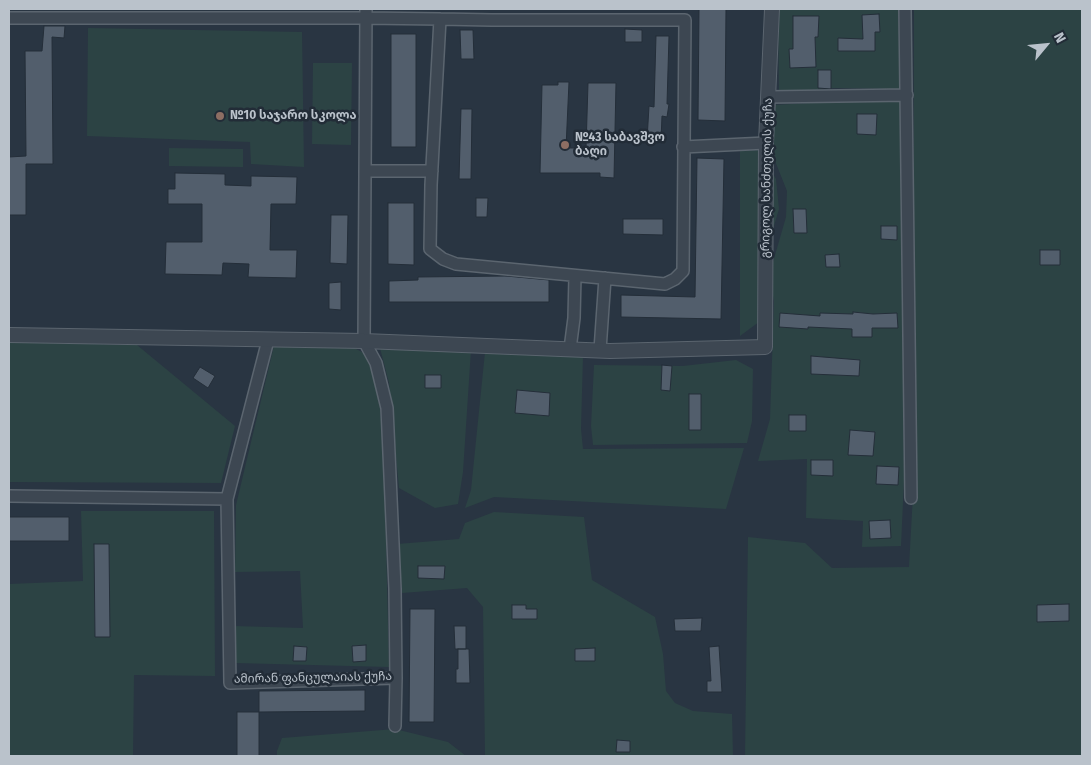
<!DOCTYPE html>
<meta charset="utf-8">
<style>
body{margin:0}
#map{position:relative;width:1091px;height:765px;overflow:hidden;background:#293542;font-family:"Fira Sans",sans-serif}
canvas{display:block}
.frame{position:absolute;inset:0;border:10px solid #bac2cb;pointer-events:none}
.north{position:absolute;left:1021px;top:20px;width:50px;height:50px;-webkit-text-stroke:4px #222c37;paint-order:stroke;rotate:62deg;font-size:14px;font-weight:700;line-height:20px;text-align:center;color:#bac2cb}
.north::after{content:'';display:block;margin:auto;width:18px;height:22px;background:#bac2cb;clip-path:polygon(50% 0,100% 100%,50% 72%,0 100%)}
</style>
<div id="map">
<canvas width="1091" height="765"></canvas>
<div class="frame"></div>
<div class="north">N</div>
</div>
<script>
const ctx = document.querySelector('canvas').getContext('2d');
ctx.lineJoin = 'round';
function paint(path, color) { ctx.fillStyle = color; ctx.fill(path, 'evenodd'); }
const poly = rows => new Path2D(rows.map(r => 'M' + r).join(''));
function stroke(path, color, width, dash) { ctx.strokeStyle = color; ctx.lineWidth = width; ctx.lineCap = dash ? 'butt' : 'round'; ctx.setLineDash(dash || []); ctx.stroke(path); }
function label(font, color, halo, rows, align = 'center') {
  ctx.font = font + ' "Fira Sans","Noto Sans Georgian",sans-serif'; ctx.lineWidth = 5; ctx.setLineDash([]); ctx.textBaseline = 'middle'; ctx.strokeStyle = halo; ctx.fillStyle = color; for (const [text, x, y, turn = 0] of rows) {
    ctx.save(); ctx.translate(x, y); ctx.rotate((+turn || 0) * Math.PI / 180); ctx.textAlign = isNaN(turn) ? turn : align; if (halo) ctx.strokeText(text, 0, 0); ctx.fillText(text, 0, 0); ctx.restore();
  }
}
const green = poly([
 [778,9,898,9,903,89,834,88,779,94],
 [914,9,1082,9,1082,756,745,756,748,537,805,543,832,568,909,567,913,494],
 [88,28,302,32,304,167,251,164,250,142,87,136],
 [313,63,352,63,351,145,312,144],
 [902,91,904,480,901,546,862,547,863,521,806,518,807,459,758,461,770,419,774,301,769,276,786,217,787,191,771,151,774,105,825,102],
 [169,148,243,149,243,167,169,166],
 [759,150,776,179,779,209,761,269,763,319,740,336,740,151],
 [9,342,137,345,235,426,221,483,9,482],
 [274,346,308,348,354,348,368,355,380,407,384,458,389,667,235,663,234,626,303,628,300,571,235,572,236,505],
 [380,348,471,350,463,472,458,504,435,508,399,488,389,383],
 [485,352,583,356,581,429,583,449,744,448,726,509,494,497,465,508,471,490],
 [736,360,753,369,752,421,747,443,593,445,591,426,594,365,683,366],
 [81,511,214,511,215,676,134,675,133,756,9,756,9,584,83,581],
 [494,512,584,517,592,580,655,617,663,654,666,691,675,703,693,711,732,714,733,756,485,756,483,607,467,588,402,593,397,544,459,539,465,523],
 [395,729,448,742,466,756,277,756,277,751,282,738]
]);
const building = poly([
 [699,9,726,9,725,121,698,120,699,9],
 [879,14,880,32,875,32,875,51,838,51,838,38,863,39,862,15,879,14],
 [793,16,819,16,818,37,815,37,816,67,790,68,789,49,793,49,793,16],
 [44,26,65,26,64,38,52,37,53,164,26,164,26,215,9,215,9,157,26,156,25,51,42,51,44,26],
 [625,29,642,30,642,42,625,42,625,29],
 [460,30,473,30,474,59,461,59,460,30],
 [391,34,416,34,416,147,391,147,391,34],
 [656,36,669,36,667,104,669,104,667,117,662,116,661,140,647,140,649,106,654,107,656,36],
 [818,70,831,70,831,89,818,88,818,70],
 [558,82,569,82,566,148,586,148,588,83,616,83,614,178,600,177,600,173,540,173,542,85,558,85,558,82],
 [461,109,472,109,471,179,459,179,461,109],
 [857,114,877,114,876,135,857,134,857,114],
 [697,158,724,159,721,319,621,317,621,295,695,297,697,158],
 [175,173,225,174,225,185,251,186,251,176,297,177,296,204,271,204,270,250,297,250,296,278,248,277,249,264,223,263,222,275,165,274,166,242,202,242,202,204,168,204,168,189,175,189,175,173],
 [476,198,488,198,487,217,476,217,476,198],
 [388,203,414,203,414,265,388,264,388,203],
 [793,209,806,209,807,233,794,233,793,209],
 [331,215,348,215,347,264,330,263,331,215],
 [623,219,663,219,663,235,623,234,623,219],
 [881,226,897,226,897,240,881,239,881,226],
 [1040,250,1060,250,1060,265,1040,265,1040,250],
 [839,254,840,267,826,267,825,255,839,254],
 [506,276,549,280,549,302,389,302,389,281,418,280,418,277,506,276],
 [341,282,341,310,329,309,329,283,341,282],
 [853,312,873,314,897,313,898,328,872,328,872,337,852,337,852,329,808,327,808,329,779,327,780,313,820,316,820,313,853,314,853,312],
 [811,356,860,360,859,376,811,374,811,356],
 [662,365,672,366,670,391,661,390,662,365],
 [200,367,215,376,208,388,193,378,200,367],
 [425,375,441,375,441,388,425,388,425,375],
 [517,390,550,393,549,416,515,413,517,390],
 [689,394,701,394,701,430,689,430,689,394],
 [789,415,806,415,806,431,789,431,789,415],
 [850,430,875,432,873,456,848,455,850,430],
 [811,460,833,460,833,476,811,475,811,460],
 [877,466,899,467,898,485,876,484,877,466],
 [9,517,69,517,69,541,9,541,9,517],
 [890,520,891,538,870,539,869,521,890,520],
 [94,544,109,544,110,637,95,637,94,544],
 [418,566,445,566,444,579,418,578,418,566],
 [1069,604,1069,621,1037,622,1037,605,1069,604],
 [512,605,526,605,526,609,537,609,537,619,512,619,512,605],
 [410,609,435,609,434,722,409,722,410,609],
 [702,618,701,631,675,631,674,619,702,618],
 [454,626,466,626,466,649,455,649,454,626],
 [366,645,366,661,353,662,352,646,366,645],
 [294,646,307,647,306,661,293,661,294,646],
 [719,646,722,692,707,692,707,681,711,681,709,647,719,646],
 [595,648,595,661,575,661,575,649,595,648],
 [458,649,469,649,470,683,456,683,456,669,458,669,458,649],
 [365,690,365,711,259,712,259,691,365,690],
 [237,712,259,712,259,756,237,756,237,712],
 [617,740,630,741,630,752,616,752,617,740]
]);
const minor = poly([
 [905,9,911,498],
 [9,18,366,18,440,19,492,20,685,20,683,271,675,279,665,284,456,264,443,259,430,249,431,185,440,19],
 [768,97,907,95],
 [683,147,766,143],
 [365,171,432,171],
 [268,340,227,499,230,683,396,678,395,589,387,408,376,363,364,341,366,9],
 [570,349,574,318,575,276],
 [600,350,605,278],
 [9,496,227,499],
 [395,726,396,678]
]);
const tertiary = poly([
 [9,335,364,341,610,351,765,347,766,143,772,9]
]);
const markers = [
 [220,116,5,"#8d6e63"],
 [565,145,5,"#8d6e63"]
];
const poiNames = [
 ["№10 საჯარო სკოლა",230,116],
 ["№43 საბავშვო",575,138],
 ["ბაღი",575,152]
];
const streetNames = [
 ["გრიგოლ ხანძთელის ქუჩა",767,178,-89],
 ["ამირან ფანცულაიას ქუჩა",313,678,-1]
];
paint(green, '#2c4344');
paint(building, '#525e6c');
stroke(building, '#242e39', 1);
stroke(minor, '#5b656f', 14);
stroke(tertiary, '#5b656f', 16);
stroke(minor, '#3d4752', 11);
stroke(tertiary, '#3d4752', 14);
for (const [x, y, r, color] of markers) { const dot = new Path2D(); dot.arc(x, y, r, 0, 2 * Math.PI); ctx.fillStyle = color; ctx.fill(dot); stroke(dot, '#222c37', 2); }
label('bold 12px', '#bac2cb', '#222c37', poiNames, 'left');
label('12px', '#bac2cb', '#222c37', streetNames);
</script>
